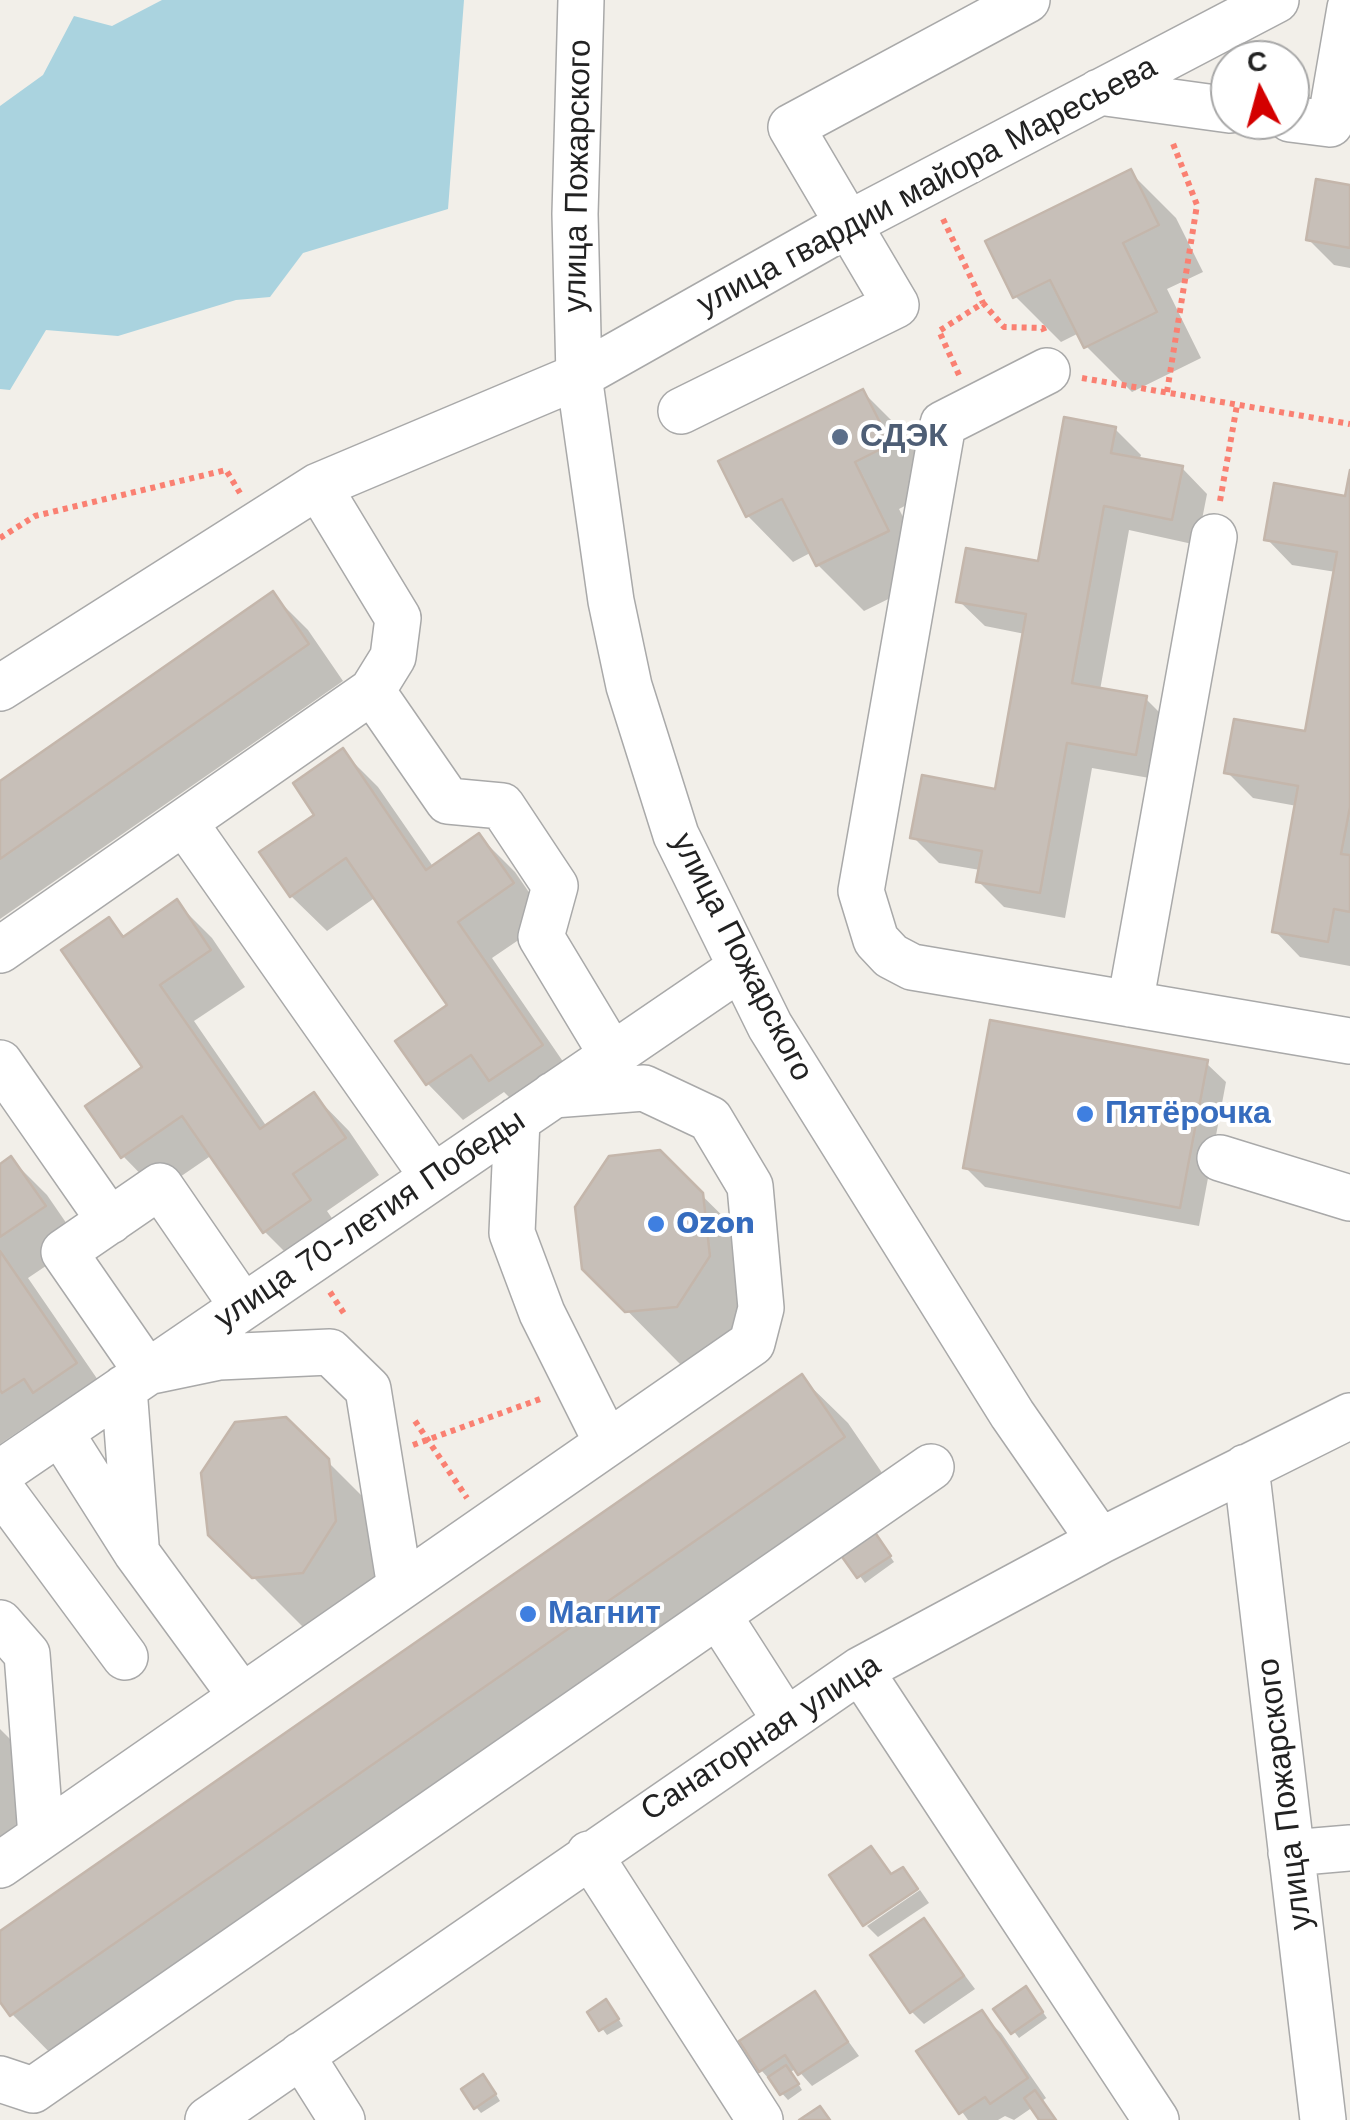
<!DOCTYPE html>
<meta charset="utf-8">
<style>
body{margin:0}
#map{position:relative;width:1350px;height:2120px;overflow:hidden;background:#f2efe9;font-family:"Work Sans",sans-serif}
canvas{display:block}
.north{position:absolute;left:1210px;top:40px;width:100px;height:100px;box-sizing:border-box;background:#fff;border:2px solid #a7a7a7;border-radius:50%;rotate:354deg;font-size:28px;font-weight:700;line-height:40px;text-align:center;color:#222}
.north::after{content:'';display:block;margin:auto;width:35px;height:45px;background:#d40000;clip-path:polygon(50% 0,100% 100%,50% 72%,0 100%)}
</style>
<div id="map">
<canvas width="1350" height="2120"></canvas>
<div class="north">С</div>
</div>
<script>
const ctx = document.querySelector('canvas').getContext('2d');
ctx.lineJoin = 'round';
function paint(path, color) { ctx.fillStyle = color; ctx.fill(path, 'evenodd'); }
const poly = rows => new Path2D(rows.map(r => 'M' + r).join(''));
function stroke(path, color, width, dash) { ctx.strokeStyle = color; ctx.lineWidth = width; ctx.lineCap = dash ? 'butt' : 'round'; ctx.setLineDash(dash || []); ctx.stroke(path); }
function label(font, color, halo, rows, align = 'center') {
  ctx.font = font + ' "Work Sans",sans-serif'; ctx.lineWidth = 8; ctx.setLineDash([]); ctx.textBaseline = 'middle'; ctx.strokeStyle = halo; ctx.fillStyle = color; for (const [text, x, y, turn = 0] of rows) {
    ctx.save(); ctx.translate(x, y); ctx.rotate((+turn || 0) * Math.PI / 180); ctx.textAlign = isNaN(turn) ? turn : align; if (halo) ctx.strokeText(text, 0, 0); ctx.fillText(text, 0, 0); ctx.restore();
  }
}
const water = poly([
 [162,0,464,0,448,209,303,253,270,297,236,300,118,336,46,330,10,390,0,389,0,106,43,75,74,16,112,26]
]);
const shadow = poly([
 [1130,172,1176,218,1203,272,1167,289,1201,358,1132,392,1086,346,1079,333,1061,342,1015,296],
 [1350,188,1350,268,1334,265,1308,239],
 [863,392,909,438,935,490,899,509,933,577,864,611,818,565,812,552,793,562,748,516],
 [1115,429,1141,455,1139,461,1182,468,1207,494,1197,545,1129,530,1100,690,1146,699,1171,724,1161,780,1092,768,1065,918,1004,907,978,881,980,870,939,863,913,837,997,792,1025,634,985,626,959,601,1040,564],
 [1350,484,1350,966,1300,957,1275,931,1297,806,1253,798,1227,772,1307,734,1336,572,1292,565,1267,539,1347,499],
 [272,594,308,630,343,681,0,919,0,784],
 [343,752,378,787,434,868,479,836,515,872,548,920,492,958,577,1082,527,1115,504,1092,463,1120,428,1084,398,1041,451,1006,376,897,327,931,291,896],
 [177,903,212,938,245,987,194,1021,267,1127,314,1095,349,1131,379,1175,327,1211,345,1237,300,1267,265,1232,212,1155,158,1192,123,1156,146,1068,109,920,126,938],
 [1206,1063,1226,1082,1199,1226,985,1187,965,1167],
 [659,1153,755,1248,729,1358,680,1364,585,1268],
 [11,1159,47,1195,80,1243,28,1278,111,1399,40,1428,34,1421,0,1444,0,1167],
 [802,1378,848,1423,889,1483,57,2060,12,2014,0,1997,0,1934],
 [285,1419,381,1515,387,1575,306,1630,210,1534],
 [879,1540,894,1562,865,1583,844,1554],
 [0,1729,30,1759,36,1820,0,1869],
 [920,1890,929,1903,878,1937,867,1926],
 [924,1921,975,1989,924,2024,911,2011],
 [814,1994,859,2056,812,2086,796,2068,791,2072,802,2090,788,2100,761,2070],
 [1031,1995,1047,2018,1019,2038,997,2009],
 [611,2008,623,2026,607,2035,590,2012],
 [981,2014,1001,2033,1046,2098,1042,2101,1055,2120,1042,2120,1033,2107,1014,2120,1005,2116,998,2120,968,2120,919,2052],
 [489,2083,500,2101,481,2113,476,2107]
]);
const building = poly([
 [1131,169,1159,225,1123,243,1157,312,1084,348,1050,280,1013,298,985,241,1131,169],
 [1316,179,1350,185,1350,248,1306,240,1316,179],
 [863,389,891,444,855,462,889,531,816,566,782,499,746,517,718,461,863,389],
 [1064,417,1116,427,1111,453,1183,466,1172,520,1104,506,1072,683,1147,696,1136,755,1067,743,1040,893,976,882,982,851,910,838,922,775,995,789,1026,614,956,602,966,548,1038,561,1064,417],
 [1350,470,1350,807,1341,854,1350,855,1350,912,1334,909,1328,942,1272,932,1298,786,1224,773,1234,719,1305,731,1337,552,1264,540,1274,483,1345,496,1350,470],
 [273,591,309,644,0,859,0,781,273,591],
 [343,748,426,870,479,833,514,883,458,922,543,1045,489,1081,471,1055,426,1085,395,1041,447,1005,346,858,290,897,259,852,314,815,293,783,343,748],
 [177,899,211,950,160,985,260,1129,314,1092,346,1138,293,1174,311,1200,263,1233,182,1116,121,1158,85,1106,142,1067,61,950,109,917,123,937,177,899],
 [990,1020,1208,1060,1180,1208,963,1168,990,1020],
 [660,1150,703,1193,710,1256,677,1307,625,1312,582,1269,575,1207,609,1156,660,1150],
 [11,1156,46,1206,0,1237,0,1164,11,1156],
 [0,1251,77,1363,33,1393,24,1379,2,1393,0,1390,0,1251],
 [802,1374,845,1437,10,2016,0,2002,0,1931,802,1374],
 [286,1417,329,1459,336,1521,303,1573,252,1578,208,1535,201,1473,235,1422,286,1417],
 [874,1531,891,1556,857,1578,840,1554,874,1531],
 [871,1846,891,1874,903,1867,918,1889,863,1926,829,1875,871,1846],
 [924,1918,964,1976,910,2013,870,1955,924,1918],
 [1026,1986,1043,2012,1011,2034,993,2009,1026,1986],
 [815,1991,848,2042,798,2075,785,2055,759,2072,739,2041,815,1991],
 [606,1999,619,2019,599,2031,587,2012,606,1999],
 [982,2010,1028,2078,990,2104,985,2097,959,2114,916,2051,982,2010],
 [786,2065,799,2084,780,2095,768,2077,786,2065],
 [483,2074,496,2094,474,2109,461,2089,483,2074],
 [1035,2090,1056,2120,1039,2120,1024,2098,1035,2090],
 [820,2106,830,2120,799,2120,820,2106]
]);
const path = poly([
 [943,219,983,303],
 [959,375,939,331,983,303,1004,327,1043,328,1045,333],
 [1082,378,1350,424],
 [1167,392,1197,205,1172,141],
 [1220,501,1237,405],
 [0,538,35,516,226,470,240,493],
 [330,1292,345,1315],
 [415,1421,467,1498],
 [413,1445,543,1398]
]);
const minor = poly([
 [581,0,575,214,579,376,611,601,629,686,676,835,770,1026,1012,1414,1100,1541],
 [1099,92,1230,110],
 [1290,119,1330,124,1350,8],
 [1047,371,943,424,861,891,876,940,891,956,912,967,1350,1041],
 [681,411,896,305,791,127,1027,0],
 [0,688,318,486,579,376,850,223,1276,0],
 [372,691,448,801,502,806,555,886,541,937,612,1055],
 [184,822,433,1177],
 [0,950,372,691,393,657,398,618,318,486],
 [1130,1004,1214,537],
 [0,1063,110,1221],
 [517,1120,512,1233,542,1313,607,1443],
 [1220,1158,1350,1198],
 [243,1307,160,1186,64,1252,147,1372,219,1357,330,1352,368,1389,400,1587],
 [124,1388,136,1545],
 [60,1432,136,1552,242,1697],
 [1246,1467,1323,2120],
 [0,1473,740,968],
 [0,1488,125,1657],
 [718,1615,784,1718],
 [0,1623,27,1654,41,1836],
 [860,1670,1156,2120],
 [1291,1853,1350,1848],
 [589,1854,760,2120],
 [0,1865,752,1343,761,1308,750,1186,710,1119,644,1088,553,1095],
 [301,2055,342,2120],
 [0,2079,33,2090,931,1467],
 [208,2120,860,1670,1100,1541,1350,1416]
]);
const markers = [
 [840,437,10,"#5c6f8a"],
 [1085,1114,10,"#3f7fe0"],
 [656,1224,10,"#3f7fe0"],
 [528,1614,10,"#3f7fe0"]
];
const streetNames = [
 ["улица Пожарского",578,176,-89],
 ["улица гвардии майора Маресьева",927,186,-28],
 ["улица Пожарского",742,957,63],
 ["улица 70-летия Победы",370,1220,-34],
 ["Санаторная улица",761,1738,-33],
 ["улица Пожарского",1285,1794,-97]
];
const serviceNames = [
 ["СДЭК",860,437]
];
const shopNames = [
 ["Пятёрочка",1105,1114],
 ["Ozon",676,1224],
 ["Магнит",548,1614]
];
paint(water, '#aad3df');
paint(shadow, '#0003');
paint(building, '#c7bfb8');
stroke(building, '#c4b6ab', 2.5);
stroke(minor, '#a9a9a9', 48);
stroke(path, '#fa8072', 6, [5, 5]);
stroke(minor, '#fff', 45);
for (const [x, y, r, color] of markers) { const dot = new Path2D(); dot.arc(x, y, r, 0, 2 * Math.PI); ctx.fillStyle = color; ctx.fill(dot); stroke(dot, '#fff', 4); }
label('32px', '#222', '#fff', streetNames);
label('bold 32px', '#4e5e75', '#fff', serviceNames, 'left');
label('bold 32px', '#366cbe', '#fff', shopNames, 'left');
</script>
